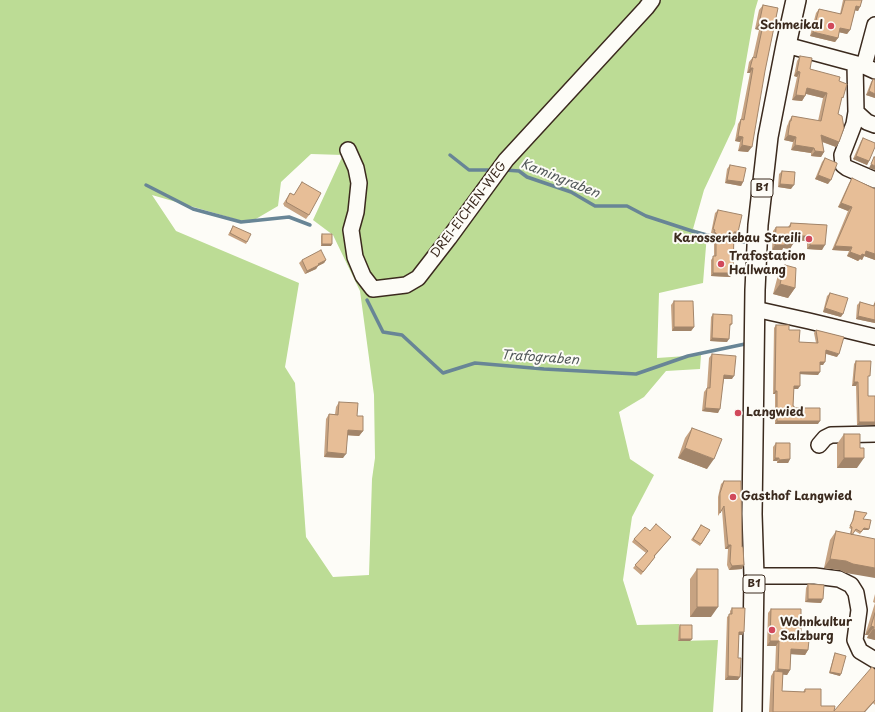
<!DOCTYPE html>
<style>
body{margin:0}
canvas{display:block;background:#fdfcf7}
</style>
<canvas width="875" height="712"></canvas>
<script>
const ctx = document.querySelector('canvas').getContext('2d');
ctx.lineJoin = 'round';
function paint(path, color) { ctx.fillStyle = color; ctx.fill(path, 'evenodd'); }
const poly = rows => new Path2D(rows.map(r => 'M' + r).join(''));
function stroke(path, color, width, dash) { ctx.strokeStyle = color; ctx.lineWidth = width; ctx.lineCap = dash ? 'butt' : 'round'; ctx.setLineDash(dash || []); ctx.stroke(path); }
function label(font, color, halo, rows, align = 'center') {
  ctx.font = font + ' "Playpen Sans",sans-serif'; ctx.lineWidth = 4; ctx.setLineDash([]); ctx.textBaseline = 'middle'; ctx.strokeStyle = halo; ctx.fillStyle = color; for (const [text, x, y, turn = 0] of rows) {
    ctx.save(); ctx.translate(x, y); ctx.rotate((+turn || 0) * Math.PI / 180); ctx.textAlign = isNaN(turn) ? turn : align; if (halo) ctx.strokeText(text, 0, 0); ctx.fillText(text, 0, 0); ctx.restore();
  }
}
const green = poly([
 [0,0,758,0,755,10,735,124,704,190,693,229,707,234,703,283,659,293,657,358,701,355,700,369,666,371,644,397,619,412,630,459,654,475,632,517,623,580,637,625,679,624,679,641,718,640,713,712,0,712],
 [311,154,343,155,313,220,333,235,360,291,374,395,375,458,372,479,369,575,333,577,306,537,295,383,285,367,299,283,176,231,152,195,249,223,278,206,281,182]
]);
const stream = poly([
 [450,155,469,170,488,170],
 [505,170,519,171,527,177,571,192,595,206,627,206,646,216,692,231,718,238],
 [146,185,193,209,241,222,289,217,310,225],
 [730,241,744,242],
 [367,300,383,332,402,335,443,373,475,363,544,369,636,374,688,356,745,344]
]);
const minor = poly([
 [786,45,864,66,875,71],
 [855,64,856,112,867,122,875,125],
 [864,66,875,25],
 [856,112,854,124,842,155,843,165,847,168,875,180],
 [348,150,356,168,359,183,356,212,351,230,355,257,363,276,373,289,406,285,418,278,449,238,506,160,646,8,652,0],
 [755,309,809,321,875,337],
 [819,445,825,438,831,435,875,434],
 [754,576,815,576,839,579,851,585,856,593,859,610,855,640,860,651,875,660]
]);
const major = poly([
 [752,712,754,576,752,514,755,290,758,225,768,137,786,45,796,0]
]);
const wall = poly([
 [843,0,862,0,858,11,855,10,850,30,847,34,839,32,838,38,835,42,810,36,816,13,819,9,840,14],
 [763,5,778,8,748,152,738,151,740,142,735,141,738,124,741,119,750,73,747,73,749,62,753,57,759,30,755,29,759,10],
 [800,56,810,69,839,81,841,101,838,114,839,142,836,147,822,142,824,152,821,157,811,156,811,153,791,150,793,142,784,140,787,126,788,124,789,121,792,116,818,121,823,98,806,94,802,101,792,100,797,77,794,76,797,61],
 [873,79,875,98,866,95,871,82],
 [863,138,869,161,867,165,853,159,861,141],
 [825,158,828,184,815,179,822,162],
 [730,165,743,182,741,186,725,183,727,169],
 [782,171,791,189,778,187,779,174],
 [852,178,875,189,875,260,864,256,862,260,860,259,858,261,847,256,849,251,832,250,848,211,838,207,849,183],
 [302,182,309,215,306,219,284,206,284,205,283,204,290,193,294,195],
 [718,210,738,232,736,236,734,235,733,273,730,277,711,276,711,260,714,256,714,236,712,236,712,233,711,233,715,213],
 [791,223,827,225,822,250,807,249,807,241,793,240,790,249,783,248,782,250,772,250,773,231,776,227,788,227],
 [233,226,247,242,246,244,228,235],
 [322,234,331,246,321,246,321,236],
 [302,260,326,260,324,263,318,266,316,269,305,274,299,263],
 [785,265,795,288,788,298,773,294,778,275],
 [830,293,841,317,823,312,827,296],
 [674,301,694,327,691,331,672,331,671,305],
 [875,301,875,323,856,319,857,305,860,302,873,306],
 [713,314,732,324,729,327,727,342,710,341,711,317],
 [776,325,789,330,799,342,816,343,814,333,816,330,837,357,826,354,823,365,820,365,818,375,800,374,798,389,794,389,793,406,794,408,818,424,775,424,775,394,773,394,774,328],
 [712,354,732,379,724,379,718,413,702,411,704,392,707,388,709,358],
 [856,361,868,380,868,396,875,425,857,425,856,386,852,386,854,364],
 [339,402,363,431,359,436,347,435,343,458,324,457,326,419,329,414,335,414,336,407],
 [692,428,707,469,678,458,685,438],
 [844,434,857,468,837,468,837,444],
 [776,443,790,459,788,463,777,463,777,461,773,461,773,447],
 [724,481,742,569,729,570,727,565,728,549,725,549,722,510,718,516,718,497,721,484],
 [855,511,863,519,869,529,868,530,863,530,860,534,855,531,852,535,846,573,840,570,824,568,830,540,836,531,850,534,851,529,849,528,852,522,854,512],
 [701,525,710,530,700,546,691,540],
 [650,531,671,537,655,556,653,560,641,575,633,568,646,553,632,542,634,539],
 [697,569,711,617,690,617,690,579],
 [808,584,821,603,805,602,806,588],
 [875,594,875,640,867,638,868,635,865,635,875,603,873,602],
 [732,608,744,632,742,635,739,635,738,658,738,680,725,680,727,617,730,614,730,611],
 [771,609,801,640,808,650,805,655,791,654,790,670,787,675,783,674,782,691,803,692,805,689,821,706,834,711,875,670,875,705,873,703,865,712,769,712,771,676,774,671,775,671,776,646,767,646,768,613],
 [680,625,692,639,690,641,678,641,679,627],
 [835,653,840,676,829,673,834,655]
]);
const shadedWall = poly([
 [856,6,860,7,858,11,853,10],
 [759,24,763,25,759,30,755,29],
 [840,28,850,30,847,34,838,32],
 [813,32,838,38,835,42,810,36],
 [750,68,753,68,750,73,747,73],
 [797,71,800,72,797,77,794,76],
 [807,88,827,93,823,98,803,93],
 [869,91,875,94,875,98,866,95],
 [796,95,805,96,802,101,792,100],
 [788,135,796,137,793,142,784,140],
 [821,135,839,142,836,147,818,140],
 [738,136,743,137,740,142,735,141],
 [742,145,752,147,748,152,738,151],
 [795,145,814,148,811,153,791,150],
 [815,151,824,152,821,157,811,156],
 [856,156,869,161,867,165,853,159],
 [871,164,875,166,875,170,869,168],
 [818,175,831,180,828,184,815,179],
 [727,180,743,182,741,186,725,183],
 [780,184,794,185,791,189,778,187],
 [841,203,852,207,848,211,838,207],
 [714,232,716,233,714,236,712,236],
 [734,232,738,232,736,236,731,235],
 [794,236,810,236,807,241,790,240],
 [785,243,793,244,790,249,783,248,782,250,772,250,775,245],
 [322,244,332,244,331,246,321,246],
 [810,245,825,245,822,250,807,249],
 [835,246,852,247,849,251,832,250],
 [866,251,875,254,875,260,864,256,862,260,860,259,858,261,847,256,850,252,862,254],
 [326,260,324,263,318,266,316,269,305,274,307,271,318,264],
 [713,273,733,273,730,277,711,276],
 [780,284,795,288,788,298,773,294],
 [825,308,843,314,841,317,823,312],
 [858,316,875,320,875,323,856,319],
 [674,327,694,327,691,331,672,331],
 [712,338,729,339,727,342,710,341],
 [826,350,839,354,837,357,824,353],
 [820,362,825,362,823,365,818,365],
 [800,372,820,372,818,375,798,374],
 [724,375,734,376,732,379,722,379],
 [854,382,858,382,856,386,852,386],
 [794,386,800,386,798,389,792,389],
 [775,391,777,391,775,394,773,394],
 [705,408,720,409,718,413,702,411],
 [777,421,820,421,818,424,775,424],
 [859,422,875,422,875,425,857,425],
 [348,430,363,431,359,436,344,435],
 [685,448,714,459,707,469,678,458],
 [327,452,346,454,343,458,324,457],
 [775,458,779,458,777,461,773,461],
 [844,458,864,458,857,468,837,468],
 [790,459,788,463,777,463,779,460],
 [864,528,869,529,868,530,863,530],
 [728,545,731,545,728,549,725,549],
 [830,559,846,561,875,568,875,578,846,573,840,570,824,568],
 [744,565,742,569,729,570,732,566],
 [808,599,823,599,821,603,805,602],
 [697,607,718,607,711,617,690,617],
 [871,626,874,627,868,635,865,635],
 [873,629,875,630,875,640,867,638],
 [739,632,744,632,742,635,736,635],
 [680,639,692,639,690,641,678,641],
 [770,641,779,641,776,646,767,646],
 [791,649,808,650,805,655,788,654],
 [778,669,790,670,787,675,775,674],
 [830,672,841,674,840,676,829,673],
 [728,676,740,677,738,680,725,680],
 [875,700,873,703,865,712,864,712]
]);
const building = poly([
 [845,0,862,0,860,7,856,6,850,30,840,28,838,38,813,32,819,9,841,14,845,0],
 [763,5,778,8,765,71,752,147,742,145,743,137,738,136,741,119,744,120,753,68,750,68,753,57,756,58,763,25,759,24,763,5],
 [800,56,812,58,810,69,840,77,839,81,847,84,843,98,842,97,838,114,842,116,844,128,839,142,821,135,824,152,815,151,814,148,795,145,796,137,788,135,790,121,791,121,792,116,821,121,827,93,807,88,805,96,796,95,800,72,797,71,800,56],
 [873,79,875,80,875,94,869,91,873,79],
 [863,138,875,143,875,147,869,161,856,156,863,138],
 [874,157,875,157,875,166,871,164,874,157],
 [825,158,837,163,837,164,831,180,818,175,825,158],
 [730,165,746,168,743,182,727,180,730,165],
 [782,171,795,172,794,185,780,184,782,171],
 [852,178,875,189,875,254,866,251,865,255,862,254,861,256,850,252,852,247,835,246,852,207,841,203,852,178],
 [302,182,321,193,309,215,286,202,287,201,286,201,290,193,294,195,302,182],
 [718,210,742,215,738,232,734,232,733,273,713,273,713,256,716,256,716,233,714,232,715,230,713,229,718,210],
 [791,223,827,225,825,245,810,245,810,236,794,236,793,244,785,243,785,245,775,245,776,227,790,227,791,223],
 [233,226,251,234,247,242,230,233,233,226],
 [322,234,332,234,332,244,322,244,322,234],
 [321,250,326,260,318,264,319,265,307,271,302,260,321,250],
 [785,265,796,268,795,288,780,284,785,265],
 [830,293,848,298,843,314,825,308,830,293],
 [674,301,693,301,694,327,674,327,674,301],
 [860,302,874,306,875,303,875,320,858,316,860,302],
 [713,314,732,315,732,324,730,324,729,339,712,338,713,314],
 [776,325,789,325,789,330,800,330,799,342,818,343,816,330,844,337,839,354,826,350,825,362,820,362,820,372,800,372,800,386,794,386,793,406,794,406,794,408,820,408,820,421,777,421,777,391,775,391,776,325],
 [712,354,736,356,734,376,724,375,720,409,705,408,707,388,710,388,712,354],
 [856,361,871,361,870,376,868,376,868,396,875,396,875,422,859,422,858,382,854,382,856,361],
 [339,402,358,403,357,416,363,416,363,431,348,430,346,454,327,452,329,414,338,415,339,402],
 [692,428,722,439,714,459,685,448,692,428],
 [844,434,860,434,860,448,864,448,864,458,844,458,844,434],
 [776,443,790,443,790,459,779,460,779,458,775,458,776,443],
 [724,481,741,481,742,547,743,547,744,565,732,566,730,562,731,545,728,545,724,506,720,513,720,493,724,481],
 [855,511,867,513,863,519,871,520,869,529,864,528,861,532,856,529,852,535,851,534,852,527,850,526,853,520,855,511],
 [656,524,671,537,654,556,655,557,643,572,635,565,648,551,634,539,645,527,650,531,656,524],
 [701,525,710,530,701,544,693,539,701,525],
 [836,531,875,539,875,568,853,564,846,561,830,559,836,531],
 [697,569,718,569,718,607,697,607,697,569],
 [808,584,824,585,823,599,808,599,808,584],
 [732,608,745,608,744,632,739,632,738,658,741,658,740,677,728,676,729,614,732,614,732,608],
 [771,609,801,609,801,640,809,640,808,650,791,649,790,670,778,669,779,641,770,641,771,609],
 [875,613,875,630,873,629,874,627,871,626,875,613],
 [680,625,692,625,692,639,680,639,680,625],
 [835,653,846,656,841,674,830,672,835,653],
 [872,667,875,670,875,700,864,712,773,712,774,671,783,672,782,691,805,692,805,689,821,689,821,706,835,706,834,711,872,667]
]);
const markers = [
 [831,26,4,"#d1495b"],
 [809,239,4,"#d1495b"],
 [721,264,4,"#d1495b"],
 [738,413,4,"#d1495b"],
 [733,497,4,"#d1495b"],
 [772,630,4,"#d1495b"]
];
const shields = [
 [762,188,22],
 [754,584,22]
];
const shieldNames = [
 ["B1",762,188],
 ["B1",754,584]
];
const poiNames = [
 ["Schmeikal",823,26,"right"],
 ["Karosseriebau Streili",801,239,"right"],
 ["Trafostation",729,257],
 ["Hallwang",729,271],
 ["Langwied",746,413],
 ["Gasthof Langwied",741,497],
 ["Wohnkultur",780,623],
 ["Salzburg",780,637]
];
const streetNames = [
 ["DREI-EICHEN-WEG",469,210,-53]
];
const waterNames = [
 ["Kamingraben",560,179,22],
 ["Trafograben",540,358,4]
];
paint(green, '#bcdc95');
stroke(stream, '#688596', 3.5);
stroke(minor, '#3b2a1e', 18);
stroke(major, '#3b2a1e', 22);
stroke(minor, '#fdfcf7', 15);
stroke(major, '#fdfcf7', 19);
paint(wall, '#c7a382');
paint(shadedWall, '#a2856a');
paint(building, '#e7be97');
stroke(building, '#a2856a', 1);
for (const [x, y, r, color] of markers) { const dot = new Path2D(); dot.arc(x, y, r, 0, 2 * Math.PI); ctx.fillStyle = color; ctx.fill(dot); stroke(dot, '#fdfcf7', 1.5); }
for (const [x, y, w] of shields) { const box = new Path2D(); box.roundRect(x - w / 2, y - 9, w, 18, 3); ctx.fillStyle = '#fdfcf7'; ctx.fill(box); stroke(box, '#3b2a1e', 1); }
label('bold 11px', '#3b2a1e', null, shieldNames);
label('bold 12px', '#3b2a1e', '#fdfcf7', poiNames, 'left');
label('12px', '#3b2a1e', '#fdfcf7', streetNames);
label('italic 13px', '#52585a', '#fdfcf7', waterNames);
</script>
